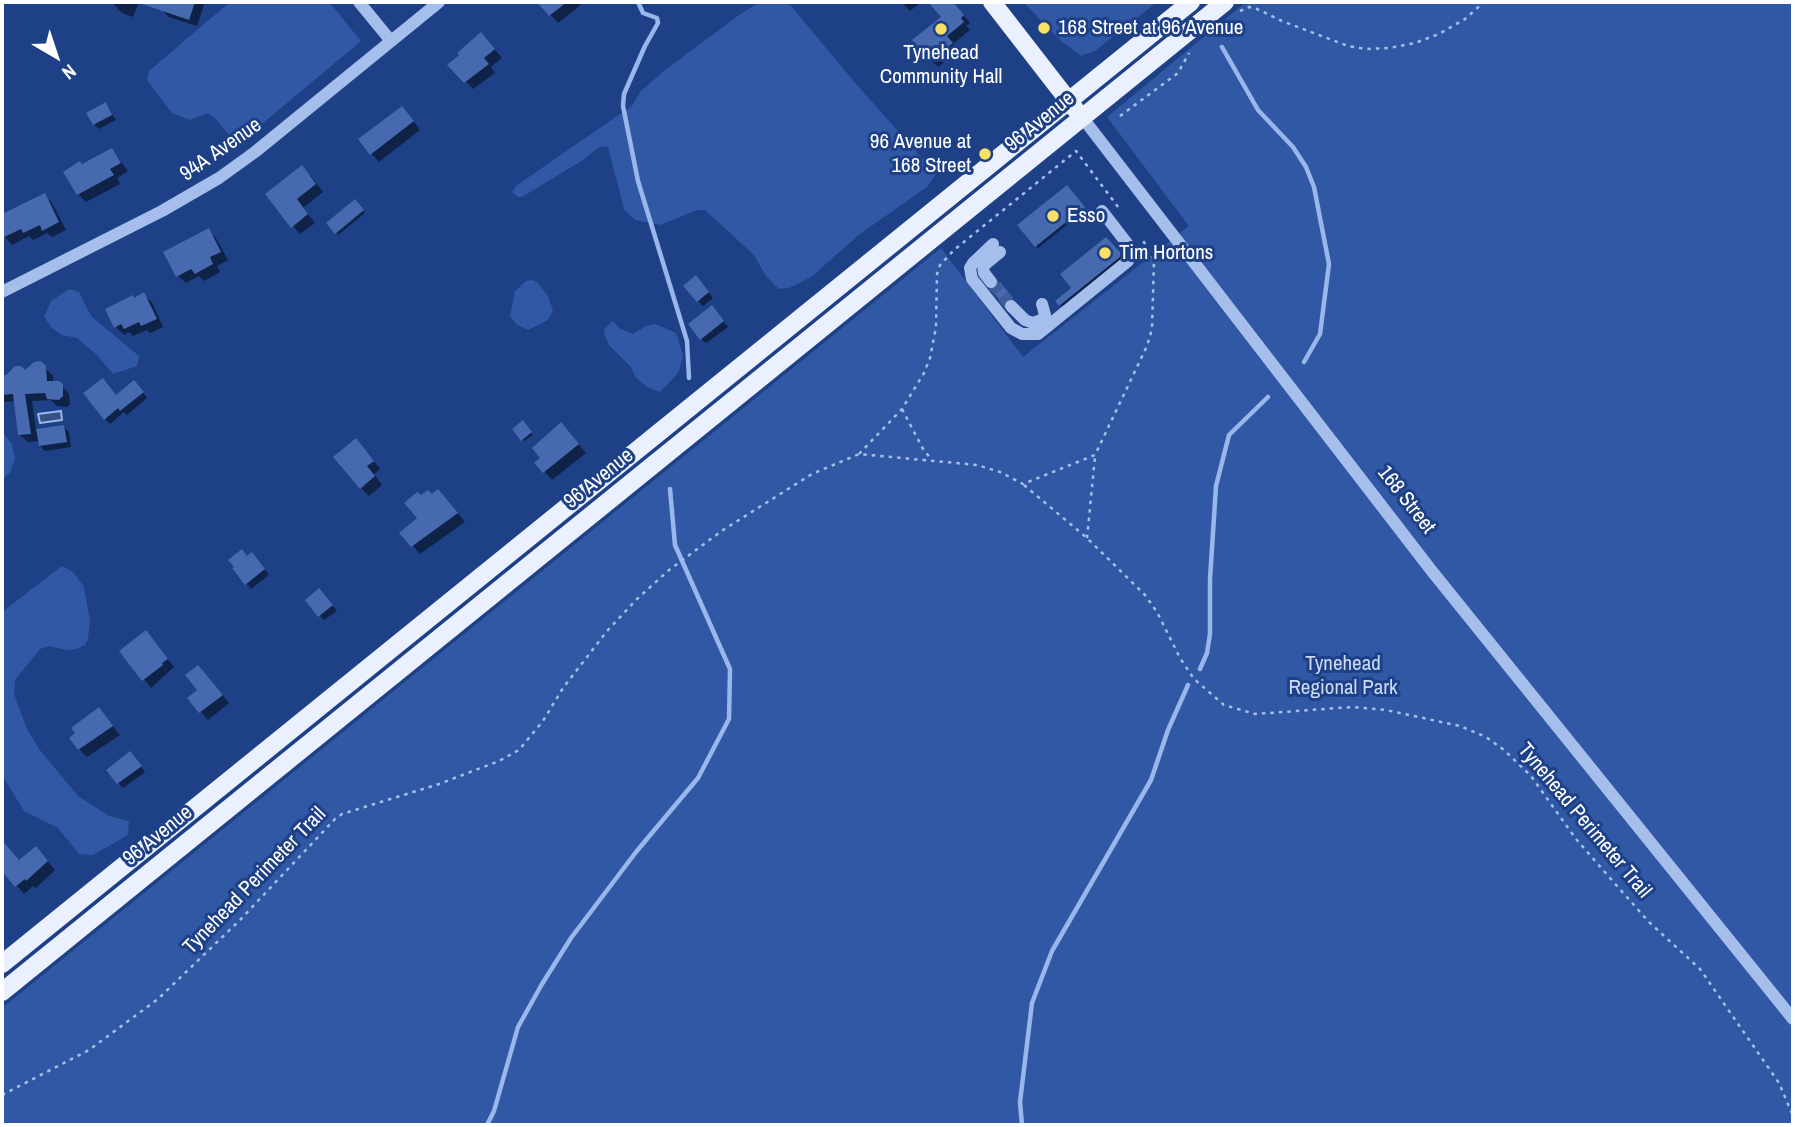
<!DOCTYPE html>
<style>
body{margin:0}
#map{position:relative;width:1795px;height:1127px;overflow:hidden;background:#1d4087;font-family:"Archivo Narrow",sans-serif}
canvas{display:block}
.frame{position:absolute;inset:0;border:4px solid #fff;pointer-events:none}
.north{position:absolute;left:21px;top:21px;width:70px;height:70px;-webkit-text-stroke:5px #1d4087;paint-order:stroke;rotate:141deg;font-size:19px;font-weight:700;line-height:28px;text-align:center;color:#fff}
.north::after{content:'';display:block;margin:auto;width:24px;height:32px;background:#fff;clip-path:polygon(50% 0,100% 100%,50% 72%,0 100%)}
</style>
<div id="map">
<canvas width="1795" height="1127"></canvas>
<div class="frame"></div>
<div class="north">N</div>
</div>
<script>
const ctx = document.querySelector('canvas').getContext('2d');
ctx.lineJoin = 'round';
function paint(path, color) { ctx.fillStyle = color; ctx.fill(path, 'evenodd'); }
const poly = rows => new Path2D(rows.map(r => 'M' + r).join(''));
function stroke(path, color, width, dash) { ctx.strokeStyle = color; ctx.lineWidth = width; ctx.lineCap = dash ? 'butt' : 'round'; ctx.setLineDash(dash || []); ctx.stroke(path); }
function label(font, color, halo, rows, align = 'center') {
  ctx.font = font + ' "Archivo Narrow",sans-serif'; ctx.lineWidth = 6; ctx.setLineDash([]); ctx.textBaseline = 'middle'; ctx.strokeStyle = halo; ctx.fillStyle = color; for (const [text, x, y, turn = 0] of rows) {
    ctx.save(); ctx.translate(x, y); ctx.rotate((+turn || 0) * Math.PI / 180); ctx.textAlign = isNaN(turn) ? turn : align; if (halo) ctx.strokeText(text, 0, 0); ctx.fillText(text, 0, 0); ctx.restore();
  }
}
const green = poly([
 [230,2,329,2,361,41,237,145,216,119,208,113,190,120,172,113,147,80,149,71],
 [760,2,787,2,792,7,857,85,936,174,927,187,860,234,811,277,789,288,779,289,766,276,754,255,705,210,697,210,660,225,635,220,624,209,608,147,602,146,595,150,583,160,522,197,518,197,512,192,516,186,572,147,632,106,640,92,665,70,739,15],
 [1023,2,1157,2,1095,51,1081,56,1061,41],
 [1246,2,1793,2,1793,1125,2,1125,2,1008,941,248,1023,357,1189,226,1107,117],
 [532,280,537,282,548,296,553,310,548,320,528,330,517,325,510,316,515,291,526,281],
 [69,289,79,292,91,316,139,356,137,366,113,374,96,354,77,338,62,335,52,328,44,317,51,301],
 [613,321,619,328,633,334,646,326,655,324,676,333,683,355,681,364,678,373,660,392,647,387,636,378,631,367,609,345,604,334,605,328],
 [2,432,12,444,15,459,10,473,2,480],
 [62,566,73,572,84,587,90,621,88,639,85,645,76,649,66,650,49,646,40,649,15,680,14,694,27,729,39,749,78,796,109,816,129,821,128,835,93,855,79,854,58,828,24,811,2,775,2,612]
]);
const water = poly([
 [61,411,62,420,40,423,38,414,61,411]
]);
const shadow = poly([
 [116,2,139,2,133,17,122,13,114,5],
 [164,2,205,2,197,26,169,17,161,9],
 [539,2,582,2,583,3,558,23],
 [902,2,921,2,910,11],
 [930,2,952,2,970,23,966,26,970,30,953,44,958,51,938,67,931,60,943,18],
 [489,43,502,58,491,67,495,73,473,89,450,65],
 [105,105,116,120,99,129,94,124],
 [410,116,420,130,379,162,360,140],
 [112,150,128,171,117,178,120,184,86,202,78,194,83,166],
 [310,175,323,192,303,208,315,223,300,234,267,195],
 [1067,187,1085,210,1038,248,1020,225],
 [44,195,52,203,66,230,52,237,47,233,33,240,29,236,12,245,2,233,2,216],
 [355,201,365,213,338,235,328,223],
 [209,231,216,238,228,260,217,266,220,272,204,281,199,276,186,283,178,276],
 [1114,247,1127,262,1068,313,1057,301],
 [701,283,713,298,703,306,698,301],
 [144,295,152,302,163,327,150,333,147,330,133,336,129,332,124,335,116,327,134,299],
 [716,312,728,327,706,343,701,339],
 [40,363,53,376,53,382,58,382,69,394,70,404,67,407,57,406,51,400,32,401,36,430,64,427,69,432,71,447,45,451,40,446,40,441,28,442,20,435,15,401,2,402,2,376,25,372],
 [139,387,147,398,127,415,124,412,110,424,105,419,116,396],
 [523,422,533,435,524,441,514,429],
 [569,433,586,453,552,480,537,463],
 [364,449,380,469,374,474,382,485,369,496,361,488],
 [432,496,446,499,465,522,420,554,402,533,419,518,421,497],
 [248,557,257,559,269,575,251,589,234,569],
 [324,595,337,611,324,620,319,615],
 [154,641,174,667,151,688,121,652],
 [206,675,229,703,208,720,190,698,199,691],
 [99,710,120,735,87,757,79,749],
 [135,758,145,772,123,788,108,770],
 [7,849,19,862,44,857,55,870,36,888,33,886,24,894,2,868,4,861,2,854]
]);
const stream = poly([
 [638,2,643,13,657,18,658,23,645,46,624,94,623,106,638,181,687,341,689,378],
 [1222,47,1258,110,1293,147,1306,167,1314,187,1329,264,1320,334,1304,362],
 [1200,669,1207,653,1210,634,1210,579,1216,486,1229,435,1268,397],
 [487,1125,494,1111,518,1027,542,984,571,938,636,852,698,778,729,719,730,669,675,545,670,489],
 [1022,1125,1020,1102,1032,1003,1052,951,1151,780,1168,730,1188,685]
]);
const building = poly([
 [142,2,195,2,189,20,142,4],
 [537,2,567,2,549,16],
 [928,2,953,2,964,15,961,18,964,22,947,36,953,43,930,62,912,40,941,17],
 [481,32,495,49,484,58,489,64,464,83,447,65,459,55,457,53],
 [106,102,112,115,93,125,86,113],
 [402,106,414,121,370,155,358,139],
 [112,148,121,163,110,169,114,175,77,195,63,172,80,161,82,164],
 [302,165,316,184,297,199,308,214,291,228,265,194],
 [1067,185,1085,207,1035,247,1017,225],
 [45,193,59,222,42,231,40,225,23,233,21,229,2,238,2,214],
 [355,199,364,210,335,234,326,223],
 [209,228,221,252,210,257,213,264,195,274,191,269,176,277,163,252],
 [1106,237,1120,252,1120,257,1059,306,1055,301,1071,288,1060,274],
 [696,275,709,292,697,302,683,286],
 [1000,282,1013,298,1005,299,1003,304,992,291,997,288],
 [144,292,157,319,141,326,139,322,124,329,121,324,114,328,105,309,133,295,134,298],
 [712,305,724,321,700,340,688,324],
 [41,361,46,366,47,381,59,381,63,384,63,396,59,400,47,399,45,393,25,394,31,434,18,435,13,394,2,395,2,375,6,375,15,366,21,366,25,370,34,362],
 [103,378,116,395,134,380,144,392,120,411,118,408,104,420,83,393],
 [523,420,532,432,521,441,512,429],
 [561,422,579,444,543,473,534,463,540,458,532,448],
 [64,425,67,442,39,446,36,429],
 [356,438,374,461,367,466,375,476,360,489,333,457],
 [438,489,458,513,411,547,399,533,417,518,404,503,417,492,421,495,428,490,432,494],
 [242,549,247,556,252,552,265,569,245,585,232,568,234,567,228,560],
 [319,588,333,605,318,617,305,600],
 [146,630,168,659,162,663,163,665,142,681,119,651],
 [198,665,223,695,199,713,187,698,197,690,185,675],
 [99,707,113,726,78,750,69,738,75,733,71,728],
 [130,751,142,766,117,784,106,770],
 [2,840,19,860,36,846,48,861,26,881,25,879,15,887,2,871]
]);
const minorTunnel = poly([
 [991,282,1011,306]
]);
const path = poly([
 [1240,11,1249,7,1257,9,1282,21,1348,46,1366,49,1389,48,1415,43,1439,34,1465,19,1484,2],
 [1120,116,1178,73,1189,53],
 [902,409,923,449,931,459],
 [859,454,902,409,924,373,930,358,936,327,937,274,940,265,954,250,1076,151,1118,207],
 [1024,485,1087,538,1145,595,1157,612,1180,658,1194,679,1224,705,1255,714,1352,707,1386,710,1460,726,1486,737,1504,750,1531,776,1576,839,1617,886,1649,922,1700,969,1779,1083,1793,1116],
 [1087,538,1095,457],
 [2,1095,89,1050,158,999,240,920,335,819,342,814,439,784,499,761,519,750,543,721,563,688,607,631,637,599,669,570,723,530,812,474,859,454,977,465,1000,472,1023,484,1095,455,1147,346,1152,329,1154,260,1141,237]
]);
const minor = poly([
 [359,2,391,41],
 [1082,117,1431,570,1793,1019],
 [993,244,973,263,970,268,972,279,1011,328,1022,334,1038,334,1128,261,1129,246,1102,211],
 [991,282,984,273,983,266,1000,252],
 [2,292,162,211,219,178,255,152,439,2],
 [1011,306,1025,320,1033,323,1043,319,1045,315,1042,304]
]);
const major = poly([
 [992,2,1075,109],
 [2,964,1191,2],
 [2,992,1225,2]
]);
const markers = [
 [1044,28,7,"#fae065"],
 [941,29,7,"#fae065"],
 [985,154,7,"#fae065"],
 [1053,216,7,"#fae065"],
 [1105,253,7,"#fae065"]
];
const poiNames = [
 ["168 Street at 96 Avenue",1058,28],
 ["Tynehead",941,53,"center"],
 ["Community Hall",941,77,"center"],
 ["96 Avenue at",971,142,"right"],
 ["168 Street",971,166,"right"],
 ["Esso",1067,216],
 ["Tim Hortons",1119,253]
];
const streetNames = [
 ["96 Avenue",1040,122,-39],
 ["94A Avenue",221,150,-35],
 ["96 Avenue",599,479,-39],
 ["168 Street",1406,500,52],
 ["Tynehead Perimeter Trail",1584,821,50],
 ["96 Avenue",158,836,-39],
 ["Tynehead Perimeter Trail",255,881,-46]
];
const parkNames = [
 ["Tynehead",1343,664],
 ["Regional Park",1343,688]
];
paint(green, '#3158a4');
paint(water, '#375084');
stroke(water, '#99b7ed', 2);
paint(shadow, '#0007');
stroke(stream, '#99b7ed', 4.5);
paint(building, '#4669af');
stroke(minorTunnel, '#3f5d99', 12, [12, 6]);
stroke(path, '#a6beeb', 2.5, [3.5, 5]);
stroke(minor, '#a6beeb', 12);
stroke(major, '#ebf0fe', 18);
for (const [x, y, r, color] of markers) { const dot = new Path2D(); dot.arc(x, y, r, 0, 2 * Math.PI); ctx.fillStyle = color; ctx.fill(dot); stroke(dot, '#1d4087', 2.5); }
label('21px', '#fff', '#1d4087', poiNames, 'left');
label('21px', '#fff', '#1d4087', streetNames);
label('21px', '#cbdaf8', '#1d4087', parkNames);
</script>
